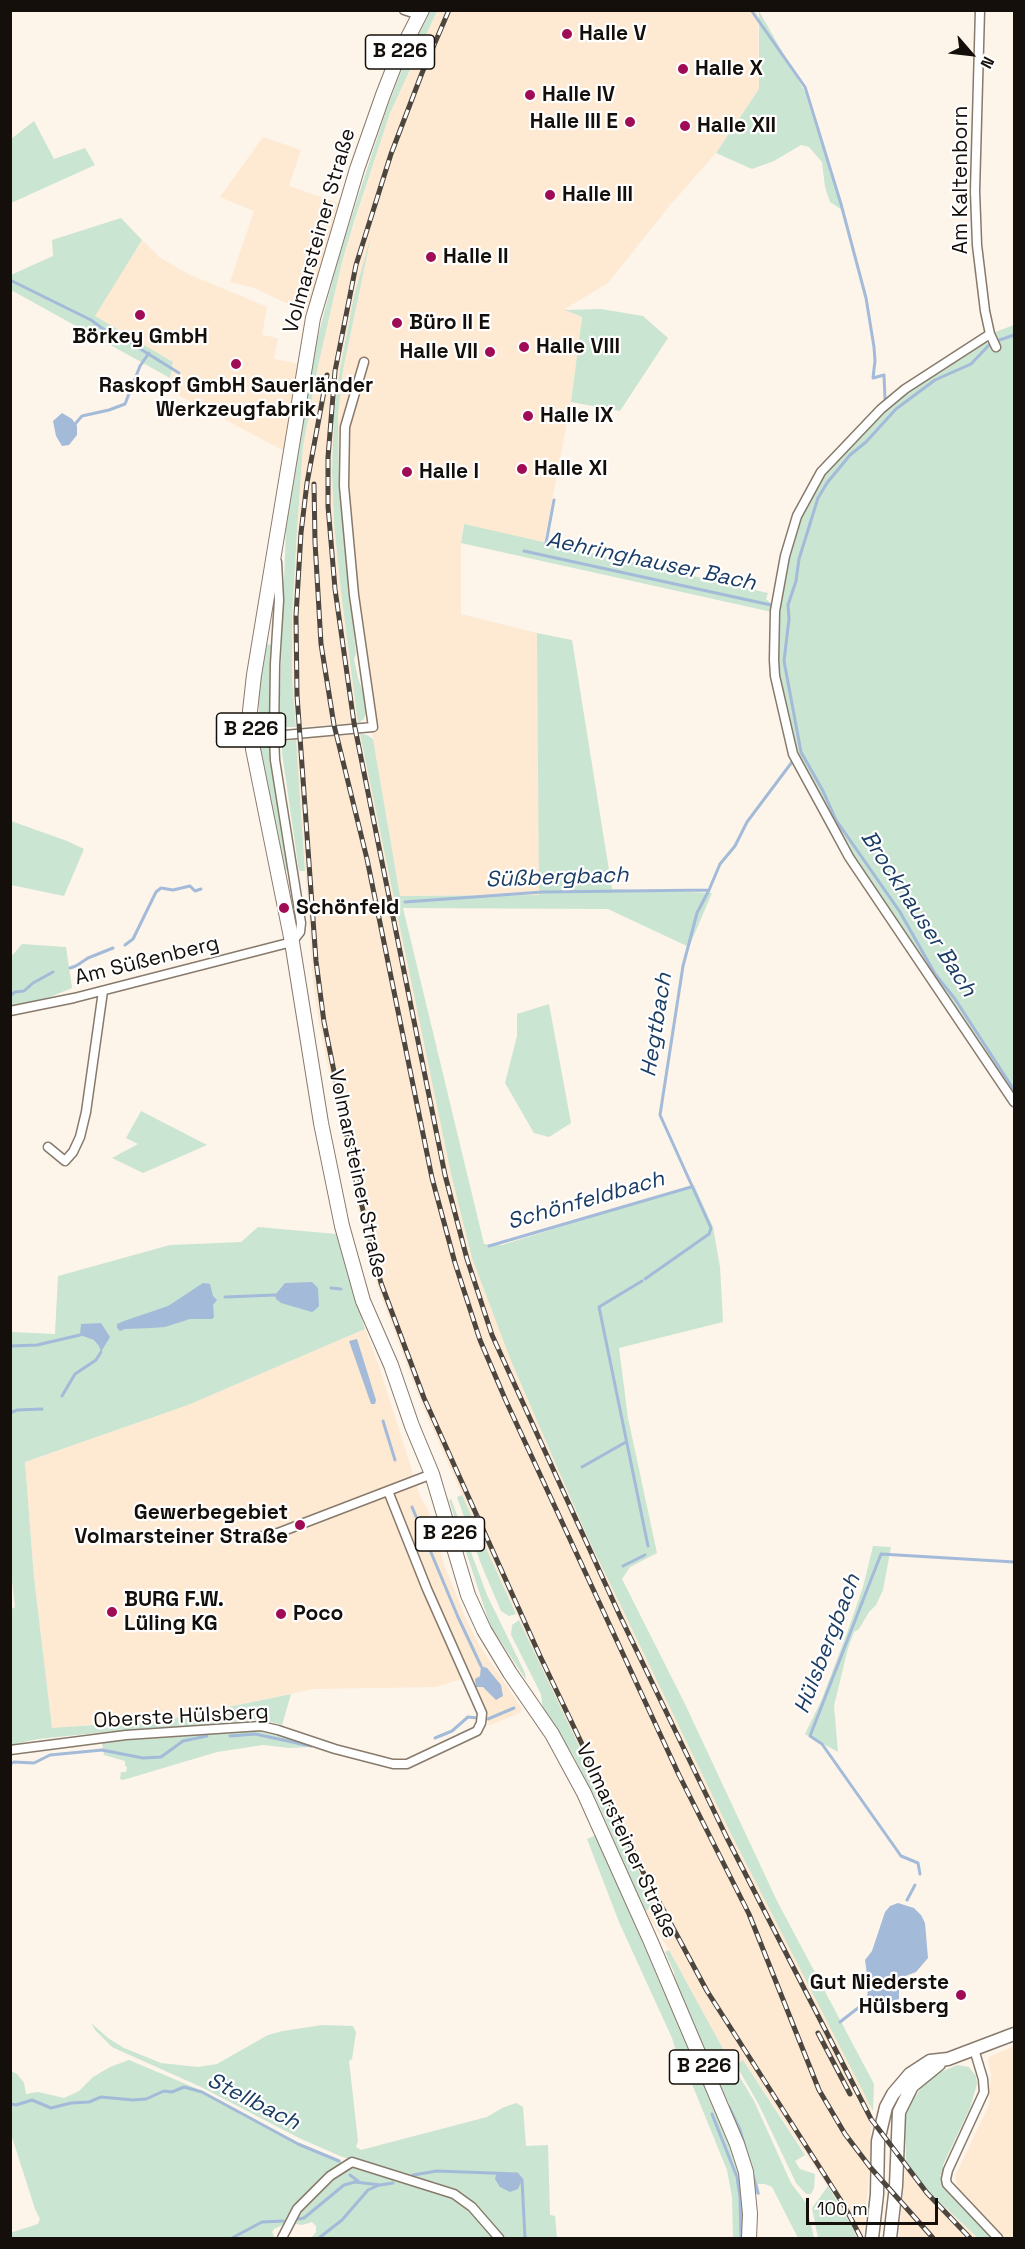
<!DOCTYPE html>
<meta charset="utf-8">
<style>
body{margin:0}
#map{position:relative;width:1025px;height:2249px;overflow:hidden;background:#fdf4ea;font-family:"Space Grotesk",sans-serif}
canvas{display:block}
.frame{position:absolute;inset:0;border:12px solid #140f0a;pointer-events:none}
.north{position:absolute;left:941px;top:24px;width:60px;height:60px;-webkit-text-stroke:4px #fff;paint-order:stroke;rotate:118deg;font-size:16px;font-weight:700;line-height:24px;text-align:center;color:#140f0a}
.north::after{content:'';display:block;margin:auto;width:21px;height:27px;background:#140f0a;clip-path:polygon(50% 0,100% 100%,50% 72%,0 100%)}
.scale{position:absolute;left:806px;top:2198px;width:132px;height:27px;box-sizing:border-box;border:3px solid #140f0a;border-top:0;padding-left:8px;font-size:18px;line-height:21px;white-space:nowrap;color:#140f0a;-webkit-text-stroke:4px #fff;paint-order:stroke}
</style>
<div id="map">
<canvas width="1025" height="2249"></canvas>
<div class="frame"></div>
<div class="north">N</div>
<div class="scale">100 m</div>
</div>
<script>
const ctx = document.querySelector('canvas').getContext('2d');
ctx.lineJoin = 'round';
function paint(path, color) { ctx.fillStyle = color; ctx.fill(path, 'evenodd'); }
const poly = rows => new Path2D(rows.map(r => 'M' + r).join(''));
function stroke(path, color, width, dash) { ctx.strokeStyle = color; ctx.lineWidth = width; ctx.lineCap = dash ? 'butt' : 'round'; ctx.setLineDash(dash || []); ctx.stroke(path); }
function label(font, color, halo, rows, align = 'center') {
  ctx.font = font + ' "Space Grotesk",sans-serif'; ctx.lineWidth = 4.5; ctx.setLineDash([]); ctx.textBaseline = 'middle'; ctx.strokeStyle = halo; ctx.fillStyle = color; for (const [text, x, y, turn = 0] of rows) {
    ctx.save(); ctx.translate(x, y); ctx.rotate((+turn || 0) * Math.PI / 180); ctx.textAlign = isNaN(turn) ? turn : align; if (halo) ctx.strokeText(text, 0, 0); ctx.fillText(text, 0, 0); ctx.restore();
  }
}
const built = poly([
 [437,11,758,11,759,89,716,153,671,204,608,283,565,309,582,317,571,402,544,542,463,525,461,543,461,614,537,633,540,895,400,896,373,739,339,489,338,415,343,370,368,248,354,296,340,369,334,413,332,470,334,524,341,592,358,723,296,727,292,678,292,618,297,530,303,446,318,366,342,262,367,183,390,113],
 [263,137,301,150,289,186,341,204,308,313,254,288,230,282,254,211,220,197],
 [142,240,159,257,188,274,267,307,262,335,278,338,274,359,305,365,290,454,169,390,173,362,94,316],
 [360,734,451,1174,472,1258,511,1361,588,1538,732,1836,870,2103,871,2110,870,2162,863,2238,857,2238,831,2191,744,2061,736,2065,722,2047,669,1950,645,1911,655,1906,590,1773,462,1495,420,1400,377,1285,354,1191,319,1023,313,981,296,739],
 [365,1329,379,1366,420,1496,428,1510,444,1564,465,1617,478,1643,522,1709,520,1713,490,1725,488,1724,487,1714,470,1676,436,1687,313,1689,165,1720,109,1723,52,1729,34,1578,25,1462,188,1405],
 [1014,2046,1014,2238,1002,2238,957,2187,955,2176,989,2105,991,2074,988,2060,989,2057],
 [906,2161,929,2192,978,2238,899,2238]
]);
const green = poly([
 [431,11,437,11,390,113,354,222,342,262,318,366,303,446,297,530,292,618,292,678,296,727,287,727,279,719,286,528,316,344,340,252,386,111,407,57],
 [759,11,804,90,842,210,830,202,825,187,822,162,809,147,801,145,774,161,752,169,716,153,759,89],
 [34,121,54,159,85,148,95,165,11,203,11,139],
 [121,218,142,240,95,316,173,362,170,378,11,290,11,275,53,256,52,240],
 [371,236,343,370,338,415,339,489,356,654,354,659,358,678,366,701,366,712,364,719,358,723,341,592,334,524,332,470,334,413,340,369,354,296],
 [601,309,643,316,668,338,620,411,571,402,582,317,565,310],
 [1014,325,1014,1102,849,857,787,733,774,643,793,526,821,472,881,409,983,336,989,345,991,343,990,334],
 [464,524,768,593,766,599,772,604,772,612,461,543],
 [537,633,572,640,612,889,712,893,689,947,608,909,403,908,484,1244,502,1245,694,1185,713,1227,720,1267,723,1322,619,1348,628,1418,657,1553,630,1567,622,1579,685,1704,777,1901,874,2084,873,2111,732,1836,588,1538,511,1361,472,1258,451,1174,360,734,367,735,373,739,400,896,539,895],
 [267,644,271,645,270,744,288,870,283,871,259,743,259,690],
 [296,739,305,871,299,871,282,753,282,747,285,742],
 [11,821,67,841,84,849,64,896,11,885],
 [22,944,66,947,72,988,40,1001,11,1008,11,957],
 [549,1004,571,1123,549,1137,534,1133,505,1083,517,1036,517,1014],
 [141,1111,207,1145,143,1173,112,1158,138,1144,126,1138],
 [258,1227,336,1234,365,1329,188,1405,25,1462,34,1578,52,1728,165,1720,291,1694,282,1725,260,1719,198,1726,116,1731,38,1739,11,1745,10,1610,15,1607,10,1563,11,1332,55,1334,58,1276,170,1245,241,1242],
 [462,1495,516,1614,509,1616,501,1611,481,1564,457,1497],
 [451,1499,487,1595,525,1673,526,1680,490,1625,449,1500],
 [873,1546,891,1547,883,1590,876,1605,869,1612,859,1629,854,1632,848,1648,834,1706,838,1752,805,1734,822,1699,847,1633,863,1587],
 [519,1620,655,1906,645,1911,597,1801,573,1755,543,1710,541,1694,511,1635,512,1625],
 [264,1730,310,1744,310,1747,289,1748,263,1745,217,1752,123,1780,120,1779,121,1772,126,1772,127,1767,125,1766,125,1761,104,1755,102,1742],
 [596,1835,727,2139,741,2181,744,2197,745,2238,733,2238,732,2197,727,2170,683,2062,681,2059,674,2058,676,2051,672,2038,619,1922,587,1839],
 [669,1950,722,2047,754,2101,791,2183,806,2203,814,2238,798,2238,772,2187,765,2184,758,2184,760,2195,757,2195,751,2171,728,2107,729,2104,717,2080,675,1980,674,1972,665,1952],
 [91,2023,108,2038,124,2048,161,2063,198,2067,217,2064,268,2035,283,2031,322,2025,353,2026,356,2032,352,2059,349,2061,358,2141,356,2147,361,2150,487,2117,502,2108,516,2103,523,2107,526,2146,548,2145,550,2215,555,2216,557,2238,502,2238,465,2198,340,2156,299,2138,201,2087,112,2047,95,2030],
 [129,2060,200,2090,299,2143,340,2160,343,2165,296,2208,285,2224,274,2229,272,2232,275,2238,11,2238,10,2233,38,2224,40,2219,35,2209,11,2134,11,2071,17,2074,24,2083,26,2094,38,2092,64,2098,79,2091,93,2077,110,2067],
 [743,2060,805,2155,795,2161,800,2169,815,2174,814,2188,811,2194,806,2194,796,2183,758,2103,736,2065],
 [957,2065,969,2067,976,2076,977,2084,970,2108,943,2165,943,2174,940,2175,944,2184,993,2238,978,2238,929,2192,906,2161,905,2118,912,2101,927,2080,936,2074],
 [352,2167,451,2195,462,2202,497,2238,311,2238,316,2232,316,2226,312,2222,302,2225,291,2223,299,2210,341,2171],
 [828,2186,851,2225,857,2238,818,2238,812,2208]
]);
const water = poly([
 [62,413,72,419,77,426,77,435,69,445,62,446,56,436,53,421],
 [312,1282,318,1288,319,1306,315,1310,312,1312,281,1303,276,1299,275,1295,285,1283],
 [203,1283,210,1284,213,1296,217,1300,213,1305,214,1317,212,1319,190,1319,165,1327,151,1328,125,1329,120,1331,117,1328,117,1324,124,1321,168,1306],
 [101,1323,110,1337,101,1352,99,1346,94,1340,80,1335,81,1324],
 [357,1339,376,1400,375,1404,371,1404,349,1341],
 [481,1666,487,1668,501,1685,503,1696,496,1700,483,1687,476,1687,475,1679,480,1676],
 [898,1903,914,1908,921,1915,925,1923,928,1958,916,1972,903,1977,899,1984,899,1999,879,2007,877,2011,873,2009,867,2001,868,1982,865,1960,872,1951,885,1912,890,1906],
 [501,2172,517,2174,520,2176,522,2180,518,2189,510,2192,500,2187,495,2179,496,2175]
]);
const stream = poly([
 [751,10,805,87,841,204,866,298,874,347,875,361,873,378,884,375,885,399],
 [10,280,91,320,110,334,126,338,134,345,179,373],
 [1014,335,991,343,971,364,935,380,896,409,866,442,850,455,827,483,818,498,799,559,796,581,788,605,789,619,784,661,801,752,823,791,836,820,900,912,935,974,955,999,1014,1090],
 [75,424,82,416,109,410,125,404,140,366,149,353],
 [546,543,554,500],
 [524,551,771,605],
 [405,902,542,892,709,890],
 [125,945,133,939,156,892,161,888,173,890,190,886,195,891,201,889],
 [70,968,76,966,88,958,113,948],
 [10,996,15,992,24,991,33,983,53,972],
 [489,1246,691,1187],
 [645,1279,709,1234,711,1228,660,1115,683,966,697,913,709,890,720,864,735,846,747,822,792,762],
 [642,1281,599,1307,648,1546],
 [331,1288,341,1289],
 [225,1297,275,1295],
 [10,1346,37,1345,80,1335],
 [62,1396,75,1374,96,1360,101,1352],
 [10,1413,17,1410,42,1409],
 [383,1421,395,1460],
 [582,1467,626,1442],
 [412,1507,458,1617,481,1666],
 [623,1566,645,1555],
 [230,1736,255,1734,311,1746],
 [435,1738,452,1731,468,1717,488,1719,514,1708],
 [10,1764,14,1762,34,1763,50,1755,102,1750,143,1758,161,1757,183,1741,207,1736],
 [920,1874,918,1863,901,1856,822,1744,810,1736,881,1554,1014,1562],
 [907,1900,915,1885],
 [840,2022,867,2001],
 [11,2104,16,2105,32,2100,51,2108,71,2103,89,2102,101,2097,133,2100,146,2099,164,2091,172,2092,184,2087,202,2092,298,2144,339,2161],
 [729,2107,740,2130,758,2193],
 [712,2114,737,2177,740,2197,741,2238],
 [350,2175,358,2181],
 [413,2175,437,2171,517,2174,522,2180,525,2238],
 [299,2219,304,2218,344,2185,355,2182,380,2185,393,2183],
 [232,2238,262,2222,283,2221],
 [319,2238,342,2220,368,2190,377,2186]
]);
const street = poly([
 [404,10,419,15],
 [980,10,975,191,977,245,985,311,990,334,996,347],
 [990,334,905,389,881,409,821,472,797,516,785,556,775,611,774,660,775,676,793,754,835,831,849,857,1014,1102],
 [274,736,275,664,279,600,277,562],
 [10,1011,74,998,292,942,300,932,301,923,275,760,274,736,373,727,354,595,344,486,345,427,364,362],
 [48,1147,65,1161,73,1152,80,1137,86,1112,103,991],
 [238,1537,263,1536,278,1533,432,1474],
 [10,1750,126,1735,261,1726,278,1730,335,1749,393,1764,407,1764,477,1731,481,1723,482,1713,427,1589,388,1491],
 [974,2049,983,2079,984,2092,948,2170,946,2179,947,2184,998,2238],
 [282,2238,297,2209,330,2176,352,2162,454,2194,472,2207,499,2238]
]);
const secondary = poly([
 [872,2238,877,2194,878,2141,886,2107,893,2094,910,2074,930,2061,948,2059,1014,2034],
 [890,2238,896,2186,899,2112,912,2086,939,2064]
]);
const primary = poly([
 [422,10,397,59,383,95,357,169,313,318,254,675,250,711,253,749,292,942,321,1123,342,1226,363,1301,391,1365,412,1426,432,1474,468,1595,484,1630,510,1673,552,1734,584,1793,651,1942,737,2144,746,2172,750,2214,749,2238]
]);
const rail = poly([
 [449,10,422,73,391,154,356,265,335,371,328,457,328,506,335,589,354,723,445,1175,467,1259,492,1335,620,1616,727,1838,871,2119,927,2193,970,2238],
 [327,375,307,483,301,533,296,616,297,695,316,961,324,1022,358,1190,381,1283,424,1398,540,1656,645,1876,707,1991,845,2207,861,2238],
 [314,484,315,542,321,644,334,725,367,859,432,1178,455,1263,480,1340,506,1401,679,1775,749,1914,819,2090,845,2134,870,2167,933,2238],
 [818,2033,850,2094]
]);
const markers = [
 [567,34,6,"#9f0c55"],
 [683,69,6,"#9f0c55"],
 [530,95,6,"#9f0c55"],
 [630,122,6,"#9f0c55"],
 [685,126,6,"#9f0c55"],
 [550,195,6,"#9f0c55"],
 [431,257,6,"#9f0c55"],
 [140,315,6,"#9f0c55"],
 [397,323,6,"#9f0c55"],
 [524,347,6,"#9f0c55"],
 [490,352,6,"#9f0c55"],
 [236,364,6,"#9f0c55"],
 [528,416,6,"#9f0c55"],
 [522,469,6,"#9f0c55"],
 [407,472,6,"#9f0c55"],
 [284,908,6,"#9f0c55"],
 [300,1525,6,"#9f0c55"],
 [112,1612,6,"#9f0c55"],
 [281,1614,6,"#9f0c55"],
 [961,1995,6,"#9f0c55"]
];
const shields = [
 [400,52,69],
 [251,730,69],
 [450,1534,69],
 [704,2067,69]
];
const shieldNames = [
 ["B 226",400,52],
 ["B 226",251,730],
 ["B 226",450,1534],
 ["B 226",704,2067]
];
const poiNames = [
 ["Halle V",579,34],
 ["Halle X",695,69],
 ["Halle IV",542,95],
 ["Halle III E",618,122,"right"],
 ["Halle XII",697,126],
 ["Halle III",562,195],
 ["Halle II",443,257],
 ["Büro II E",409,323],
 ["Börkey GmbH",140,337,"center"],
 ["Halle VIII",536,347],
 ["Halle VII",478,352,"right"],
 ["Raskopf GmbH Sauerländer",236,386,"center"],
 ["Werkzeugfabrik",236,410,"center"],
 ["Halle IX",540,416],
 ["Halle XI",534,469],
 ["Halle I",419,472],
 ["Schönfeld",296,908],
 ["Gewerbegebiet",288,1513,"right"],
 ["Volmarsteiner Straße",288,1537,"right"],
 ["BURG F.W.",124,1600],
 ["Lüling KG",124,1624],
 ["Poco",293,1614],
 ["Gut Niederste",949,1983,"right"],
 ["Hülsberg",949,2007,"right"]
];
const streetNames = [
 ["Am Kaltenborn",961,180,-90],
 ["Volmarsteiner Straße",320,231,-74],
 ["Am Süßenberg",147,961,-14],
 ["Volmarsteiner Straße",357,1174,78],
 ["Oberste Hülsberg",181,1717,-3],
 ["Volmarsteiner Straße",626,1841,65]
];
const waterNames = [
 ["Aehringhauser Bach",651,562,12],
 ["Süßbergbach",557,878,-2],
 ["Brockhauser Bach",918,914,57],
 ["Hegtbach",657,1025,-81],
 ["Schönfeldbach",586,1201,-16],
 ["Hülsbergbach",828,1644,-69],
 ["Stellbach",253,2102,27]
];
paint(built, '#fee9d3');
paint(green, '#cae5d2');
paint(water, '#a3bbd9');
stroke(stream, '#a3bbd9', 3);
stroke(street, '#877a6b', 11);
stroke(secondary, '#877a6b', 15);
stroke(primary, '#877a6b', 16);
stroke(street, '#fff', 8);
stroke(secondary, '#fff', 12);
stroke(primary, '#fff', 14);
stroke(rail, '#4c463f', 5);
stroke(rail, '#fff', 3, [9]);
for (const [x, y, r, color] of markers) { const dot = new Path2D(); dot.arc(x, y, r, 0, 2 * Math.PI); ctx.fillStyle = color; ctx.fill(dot); stroke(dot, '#fff', 2); }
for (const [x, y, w] of shields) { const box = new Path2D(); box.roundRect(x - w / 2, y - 17, w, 34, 4.5); ctx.fillStyle = '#fff'; ctx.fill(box); stroke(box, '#140f0a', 1.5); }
label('bold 20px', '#140f0a', null, shieldNames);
label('bold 21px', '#140f0a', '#fff', poiNames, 'left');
label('21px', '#140f0a', '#fff', streetNames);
label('italic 22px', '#1b3d65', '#fff', waterNames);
</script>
